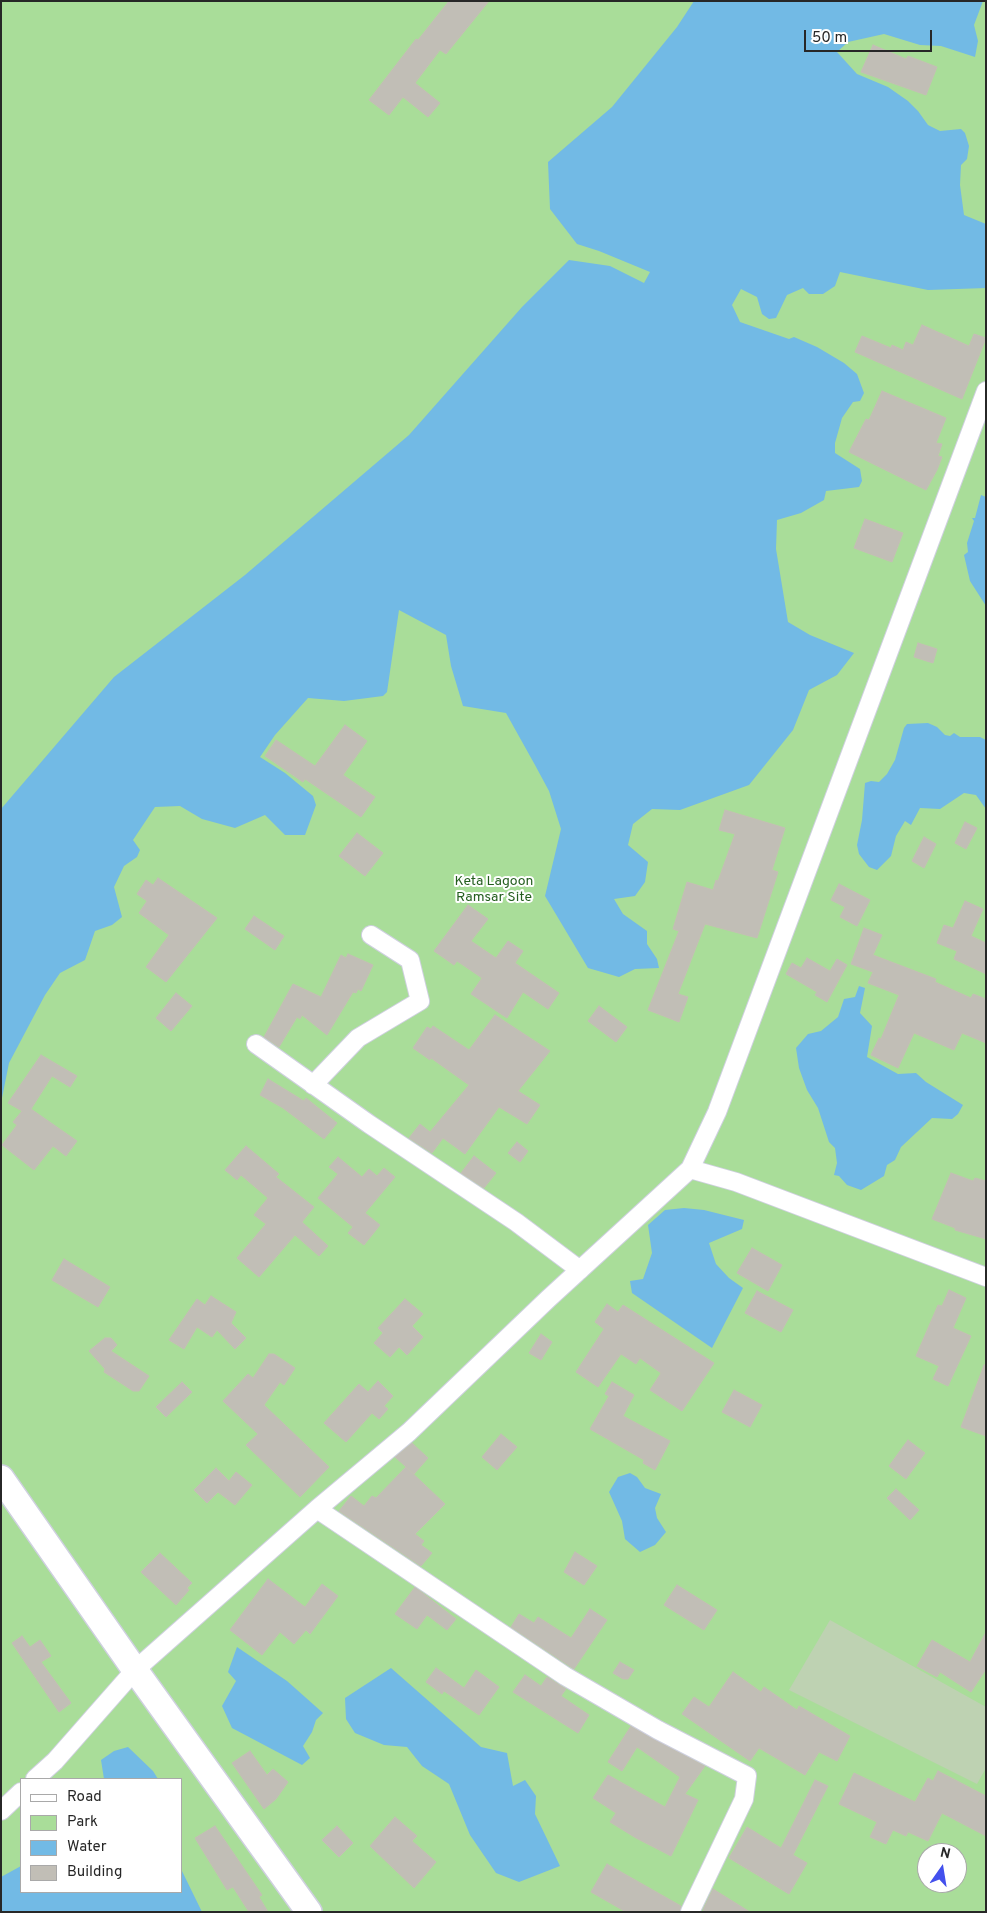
<!DOCTYPE html>
<style>
body{margin:0}
#map{position:relative;width:987px;height:1913px;overflow:hidden;background:#e9e4da;font-family:Overpass,sans-serif}
canvas{display:block}
.frame{position:absolute;inset:0;border:2px solid #272727;pointer-events:none}
.legend{position:absolute;left:20px;top:1778px;width:162px;height:115px;box-sizing:border-box;background:#fff;border:1px solid #a9a9a9;margin:0;padding:6px 9px;list-style:none;font-size:15px;color:#272727}
.legend li{display:flex;align-items:center;gap:10px;height:25px}
.legend b{width:25px;border:1px solid #a9a9a9}
.north{position:absolute;left:917px;top:1843px;width:50px;height:50px;box-sizing:border-box;background:#fff;border:1px solid #a9a9a9;border-radius:50%;rotate:13deg;font-size:14px;font-weight:700;line-height:20px;text-align:center;color:#272727}
.north::after{content:'';display:block;margin:auto;width:18px;height:22px;background:#4350ed;clip-path:polygon(50% 0,100% 100%,50% 72%,0 100%)}
.scale{position:absolute;left:804px;top:30px;width:128px;height:22px;box-sizing:border-box;border:2px solid #272727;border-top:0;padding-left:6px;font-size:15px;line-height:18px;white-space:nowrap;color:#272727;-webkit-text-stroke:4px #fff;paint-order:stroke}
</style>
<div id="map">
<canvas width="987" height="1913"></canvas>
<div class="frame"></div>
<ul class="legend">
<li><b style="height:6px;background:#fff"></b>Road</li>
<li><b style="height:14px;background:#a9dd99"></b>Park</li>
<li><b style="height:14px;background:#72bae5"></b>Water</li>
<li><b style="height:14px;background:#c1beb6"></b>Building</li>
</ul>
<div class="north">N</div>
<div class="scale">50 m</div>
</div>
<script>
const ctx = document.querySelector('canvas').getContext('2d');
ctx.lineJoin = 'round';
function paint(path, color) { ctx.fillStyle = color; ctx.fill(path, 'evenodd'); }
const poly = rows => new Path2D(rows.map(r => 'M' + r).join(''));
function stroke(path, color, width, dash) { ctx.strokeStyle = color; ctx.lineWidth = width; ctx.lineCap = dash ? 'butt' : 'round'; ctx.setLineDash(dash || []); ctx.stroke(path); }
function label(font, color, halo, rows, align = 'center') {
  ctx.font = font + ' Overpass,sans-serif'; ctx.lineWidth = 4; ctx.setLineDash([]); ctx.textBaseline = 'middle'; ctx.strokeStyle = halo; ctx.fillStyle = color; for (const [text, x, y, turn = 0] of rows) {
    ctx.save(); ctx.translate(x, y); ctx.rotate((+turn || 0) * Math.PI / 180); ctx.textAlign = isNaN(turn) ? turn : align; if (halo) ctx.strokeText(text, 0, 0); ctx.fillText(text, 0, 0); ctx.restore();
  }
}
const green = poly([
 [1,1,986,1,986,1912,1,1912],
 [21,1779,181,1779,181,1892,21,1892],
 [927,1853,957,1853,957,1883,927,1883]
]);
const cemetery = poly([
 [830,1620,986,1707,986,1768,977,1784,789,1690]
]);
const water = poly([
 [694,1,983,1,974,25,978,41,975,57,941,46,920,45,884,34,848,42,837,52,857,74,888,87,908,101,918,111,928,125,940,131,961,129,965,133,969,146,967,159,961,165,960,185,964,215,986,224,986,288,928,290,840,272,835,286,823,294,809,294,803,288,787,295,776,318,769,319,762,314,757,297,741,289,732,305,740,322,789,339,794,337,817,347,844,363,857,374,864,393,860,401,853,402,842,418,835,443,835,453,860,469,862,481,859,487,826,491,824,500,801,513,777,520,776,549,788,622,810,635,854,653,837,675,809,690,793,730,749,785,680,810,652,809,633,824,628,845,648,862,645,882,635,896,614,899,623,914,647,931,647,944,657,959,659,968,635,969,619,977,588,968,545,896,561,829,549,791,535,765,506,713,463,706,451,666,446,635,399,610,387,692,383,696,344,701,308,698,275,735,260,757,285,773,313,796,316,805,305,835,285,835,265,815,235,828,202,819,180,806,155,807,133,840,140,850,137,857,124,866,114,887,122,917,112,925,95,931,85,960,60,973,45,995,9,1063,1,1103,1,809,114,677,245,575,409,435,522,307,569,260,610,266,644,283,650,272,599,251,577,244,550,209,548,162,612,107,677,27],
 [981,495,986,497,986,606,970,581,964,555,968,552,967,543,974,521,972,518,975,518],
 [928,723,937,727,945,735,950,736,954,733,960,737,980,737,986,740,986,809,976,795,964,793,940,809,920,808,911,825,905,821,896,836,891,856,877,870,869,867,859,854,857,845,862,820,865,783,871,781,879,782,887,774,895,760,904,728,907,724],
 [859,986,865,988,860,1013,872,1026,867,1057,898,1074,916,1073,926,1082,963,1105,958,1114,952,1119,932,1118,901,1147,895,1160,887,1165,884,1176,861,1190,847,1185,839,1176,834,1175,837,1163,835,1148,829,1142,818,1108,807,1090,799,1068,796,1048,808,1034,821,1031,838,1017,844,999,855,997],
 [684,1208,704,1210,744,1220,742,1229,709,1243,716,1264,729,1278,743,1288,712,1348,632,1293,630,1281,643,1279,652,1253,648,1225,665,1210],
 [630,1473,637,1477,645,1488,661,1494,655,1508,657,1518,666,1532,655,1545,640,1552,625,1539,622,1521,609,1492,618,1477],
 [237,1647,287,1681,323,1713,316,1720,312,1732,303,1746,310,1758,302,1765,232,1728,222,1706,236,1681,228,1672],
 [391,1668,481,1747,507,1753,513,1786,525,1780,536,1796,535,1814,560,1866,519,1882,496,1873,470,1835,449,1784,422,1766,407,1747,384,1745,355,1733,346,1719,345,1698],
 [128,1747,153,1771,158,1779,104,1779,101,1760,114,1751],
 [21,1866,21,1892,181,1892,181,1869,202,1912,1,1912,1,1877]
]);
const building = poly([
 [449,1,489,1,446,54,440,50,415,83,440,103,428,117,403,97,389,115,369,100,416,39,418,40,449,1],
 [873,45,906,59,908,56,937,67,926,95,861,72,873,45],
 [922,325,969,346,974,334,986,338,962,399,855,352,862,336,891,348,892,345,903,350,906,342,913,345,922,325],
 [882,391,946,418,936,443,942,444,938,456,942,457,937,470,926,490,849,452,866,419,869,420,882,391],
 [865,519,903,533,892,562,854,548,865,519],
 [918,643,937,649,933,663,914,657,918,643],
 [345,725,367,741,343,775,375,797,361,817,305,779,303,782,265,756,276,740,315,766,345,725],
 [725,810,785,828,772,870,778,872,757,938,705,924,678,994,688,997,679,1022,648,1010,679,931,673,929,687,882,713,890,716,880,718,881,735,834,719,830,725,810],
 [965,822,977,828,966,849,955,843,965,822],
 [357,833,383,853,365,876,339,856,357,833],
 [924,837,936,844,924,868,912,861,924,837],
 [158,878,217,918,166,982,146,967,169,935,139,913,147,901,137,894,146,880,153,885,158,878],
 [839,884,870,900,857,926,840,917,845,907,831,900,839,884],
 [965,901,983,909,971,936,986,943,986,974,954,959,957,951,937,943,944,925,953,928,965,901],
 [468,905,488,919,471,941,496,958,508,941,523,951,515,963,559,993,548,1009,523,992,507,1018,471,994,482,978,457,961,454,965,434,951,468,905],
 [254,916,284,936,275,950,245,929,254,916],
 [864,928,882,935,873,955,936,979,935,982,971,998,973,994,986,999,986,1043,962,1033,954,1050,914,1033,898,1068,871,1055,879,1038,881,1039,899,995,868,983,873,972,851,964,864,928],
 [348,954,373,965,361,991,358,989,356,993,353,992,327,1035,302,1015,300,1019,297,1017,279,1047,264,1037,293,984,321,997,341,955,346,958,348,954],
 [807,958,830,971,837,959,847,965,827,1002,815,995,817,992,786,974,792,963,801,968,807,958],
 [176,993,192,1006,171,1031,156,1018,176,993],
 [599,1006,627,1027,616,1042,588,1021,599,1006],
 [495,1015,550,1051,518,1091,540,1105,527,1124,499,1107,465,1154,443,1138,432,1153,409,1138,420,1124,430,1132,469,1085,431,1058,430,1060,413,1048,427,1027,431,1029,433,1026,469,1050,495,1015],
 [41,1055,77,1076,70,1087,52,1076,31,1109,77,1141,66,1156,53,1146,34,1170,2,1145,17,1125,13,1122,22,1111,8,1103,41,1055],
 [268,1079,304,1101,306,1098,337,1123,324,1139,283,1108,260,1095,268,1079],
 [517,1142,528,1151,520,1162,508,1153,517,1142],
 [246,1146,279,1174,276,1177,314,1207,302,1222,328,1246,319,1256,295,1235,259,1277,237,1258,266,1224,254,1215,268,1198,241,1175,237,1180,225,1170,246,1146],
 [474,1156,496,1173,484,1188,461,1173,474,1156],
 [338,1157,362,1177,369,1169,377,1176,384,1168,395,1177,365,1213,380,1225,364,1245,348,1233,353,1227,318,1198,338,1174,329,1167,338,1157],
 [951,1173,973,1181,975,1178,986,1181,986,1239,955,1230,955,1228,932,1219,951,1173],
 [752,1248,782,1265,768,1291,737,1273,752,1248],
 [64,1259,110,1287,98,1307,52,1280,64,1259],
 [949,1290,966,1298,953,1328,971,1336,948,1386,933,1379,939,1366,916,1356,938,1305,942,1306,949,1290],
 [757,1291,793,1310,781,1332,745,1313,757,1291],
 [211,1296,236,1312,231,1323,246,1338,235,1349,217,1330,212,1337,197,1327,184,1349,169,1340,197,1299,205,1305,211,1296],
 [405,1299,423,1314,412,1326,423,1337,407,1355,399,1347,390,1357,374,1343,383,1333,378,1328,405,1299],
 [607,1304,618,1312,623,1305,714,1363,682,1411,650,1390,661,1373,640,1358,636,1364,621,1354,598,1387,576,1372,604,1329,595,1322,607,1304],
 [541,1334,552,1342,541,1360,529,1353,541,1334],
 [105,1338,111,1338,117,1345,111,1351,149,1376,139,1391,133,1391,104,1372,105,1369,89,1351,105,1338],
 [269,1354,274,1354,295,1368,284,1385,280,1382,264,1405,329,1467,300,1497,246,1445,258,1434,223,1401,248,1374,253,1378,269,1354],
 [984,1365,986,1365,986,1436,961,1427,984,1365],
 [378,1381,393,1396,384,1406,388,1409,379,1419,372,1413,346,1442,324,1423,359,1384,368,1392,378,1381],
 [182,1382,192,1392,166,1417,156,1407,182,1382],
 [612,1382,634,1395,623,1416,670,1441,655,1470,643,1463,644,1460,590,1429,609,1396,605,1394,612,1382],
 [734,1390,762,1405,750,1427,722,1412,734,1390],
 [501,1434,517,1447,497,1470,482,1457,501,1434],
 [908,1440,925,1453,906,1479,889,1466,908,1440],
 [412,1443,428,1458,414,1474,395,1457,412,1443],
 [406,1467,445,1504,415,1534,424,1541,421,1545,432,1553,421,1566,339,1511,351,1496,364,1506,372,1496,376,1498,406,1467],
 [216,1468,229,1481,236,1472,252,1485,235,1505,218,1492,207,1503,194,1490,216,1468],
 [896,1489,919,1510,910,1520,887,1498,896,1489],
 [575,1552,597,1566,584,1585,564,1572,575,1552],
 [160,1553,192,1583,187,1588,189,1590,176,1605,141,1572,160,1553],
 [268,1579,305,1607,322,1584,338,1596,310,1634,306,1630,294,1644,280,1632,262,1655,230,1630,268,1579],
 [677,1585,717,1610,704,1630,664,1605,677,1585],
 [415,1587,456,1619,447,1630,427,1615,417,1629,395,1614,415,1587],
 [590,1609,607,1620,574,1669,511,1627,519,1614,534,1623,538,1617,571,1638,590,1609],
 [986,1632,986,1669,971,1692,940,1672,937,1677,917,1666,932,1640,970,1662,986,1632],
 [22,1636,30,1647,40,1640,51,1656,41,1662,71,1703,59,1712,12,1643,22,1636],
 [620,1662,634,1670,628,1679,623,1679,613,1673,620,1662],
 [436,1668,464,1688,476,1670,499,1687,479,1715,444,1691,442,1694,426,1682,436,1668],
 [733,1672,761,1692,764,1687,797,1710,799,1706,850,1736,837,1761,819,1752,805,1775,759,1748,750,1761,682,1714,694,1697,709,1707,733,1672],
 [525,1675,541,1686,547,1677,566,1689,561,1696,589,1715,578,1733,513,1692,525,1675],
 [631,1726,705,1766,685,1794,698,1800,671,1856,636,1838,610,1822,616,1813,593,1798,608,1775,665,1807,680,1777,637,1747,622,1771,608,1762,631,1726],
 [250,1751,267,1775,273,1769,288,1782,276,1799,264,1809,232,1763,250,1751],
 [938,1771,986,1796,986,1836,942,1813,928,1841,908,1832,906,1836,893,1830,886,1844,870,1837,877,1822,839,1804,854,1773,915,1802,928,1778,933,1781,938,1771],
 [815,1780,828,1786,793,1855,807,1863,789,1894,729,1858,747,1827,781,1848,815,1780],
 [395,1817,417,1836,412,1841,436,1862,414,1888,370,1846,395,1817],
 [215,1826,262,1895,259,1897,268,1912,249,1912,233,1887,227,1890,195,1838,215,1826],
 [337,1826,353,1843,339,1857,322,1840,337,1826],
 [607,1864,681,1906,680,1912,626,1912,591,1892,607,1864],
 [713,1889,750,1912,706,1912,703,1910,713,1889]
]);
const street = poly([
 [256,1044,369,1124,516,1222,580,1270],
 [313,1085,358,1038,420,1001,410,960,371,935],
 [690,1169,717,1112,986,391],
 [317,1509,565,1676,658,1730,747,1776,744,1799,690,1912],
 [35,1779,55,1761,135,1670,317,1509,409,1432,548,1299,690,1169,736,1182,986,1277],
 [1,1811,21,1792]
]);
const secondary = poly([
 [1,1478,135,1670,309,1912]
]);
const parkNames = [
 ["Keta Lagoon",494,882],
 ["Ramsar Site",494,898]
];
paint(green, '#a9dd99');
paint(cemetery, '#bed2b2');
paint(water, '#72bae5');
paint(building, '#c1beb6');
stroke(building, '#c4c0b4', 1);
stroke(street, '#cfd0e0', 20);
stroke(secondary, '#cfd0e0', 28);
stroke(street, '#fff', 18);
stroke(secondary, '#fff', 25);
label('14px', '#245e1e', '#fff', parkNames);
</script>
